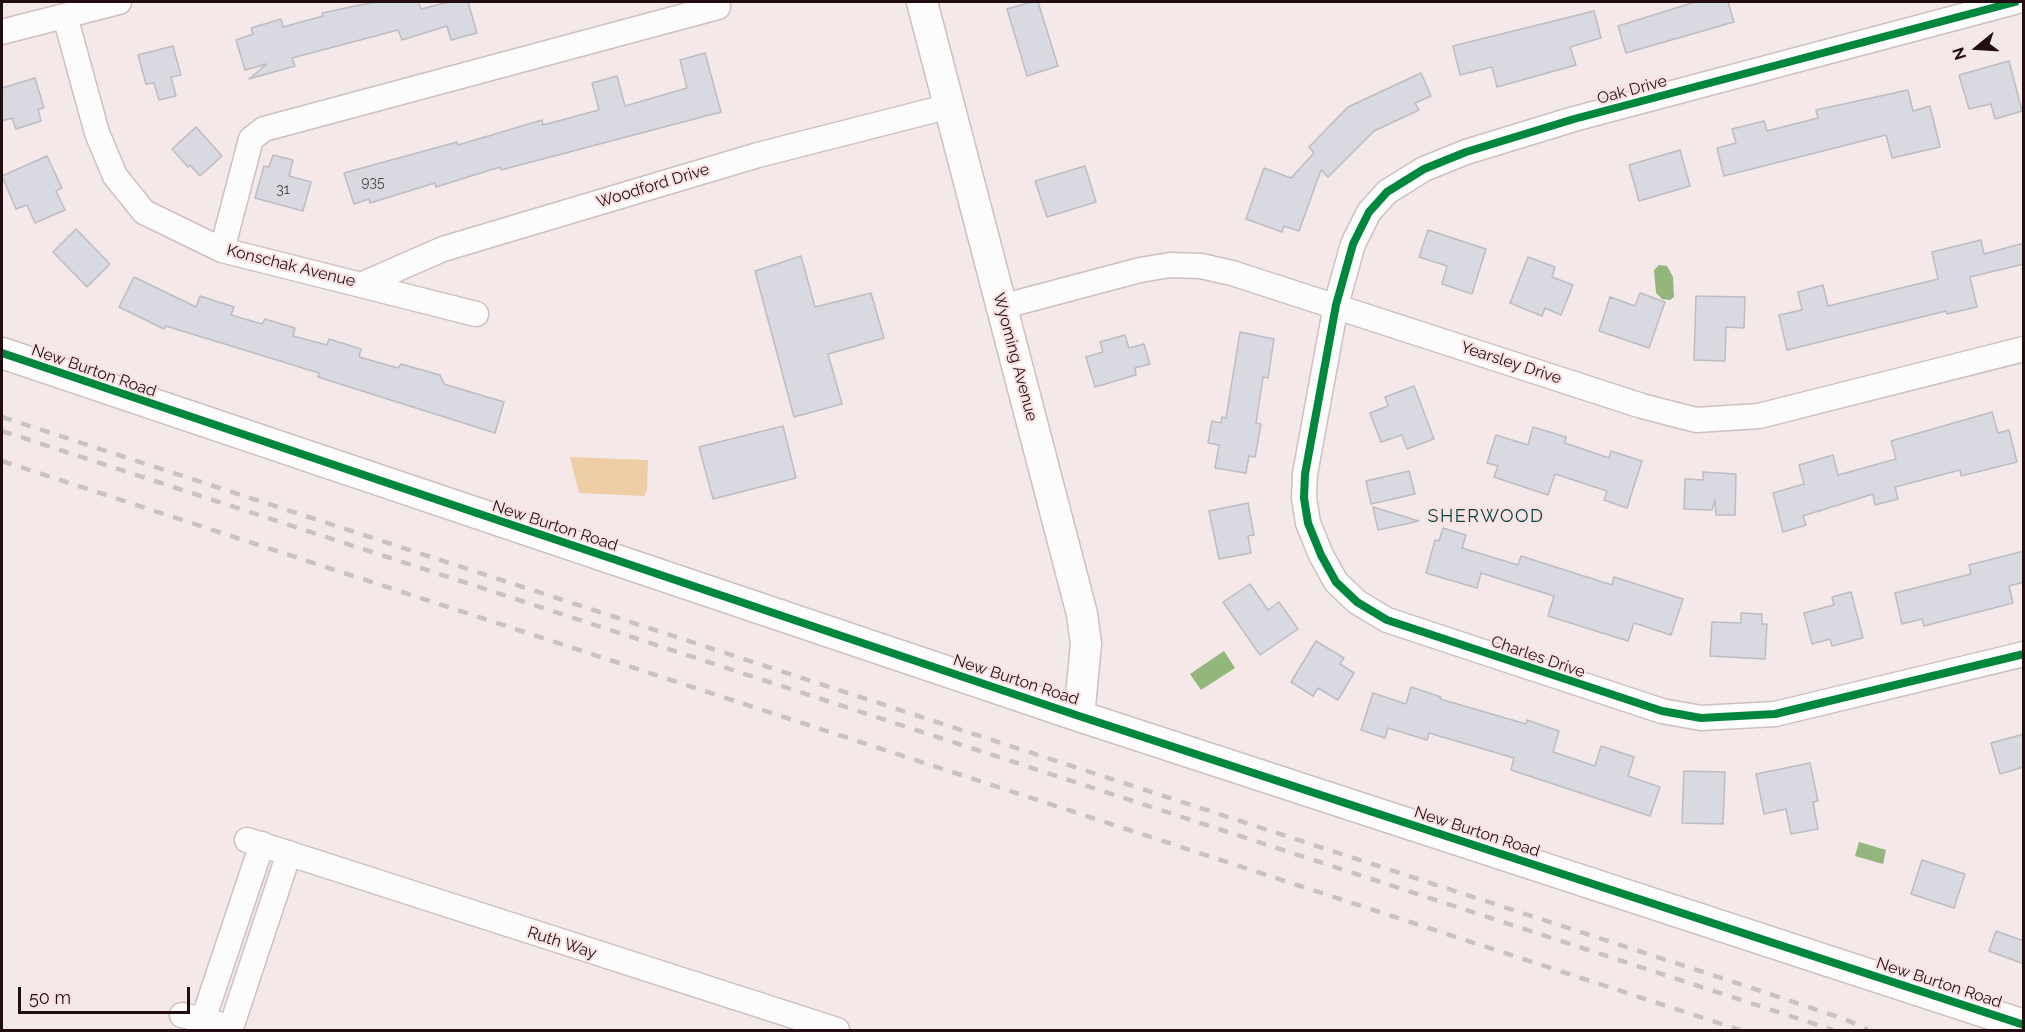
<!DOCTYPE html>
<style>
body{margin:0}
#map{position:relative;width:2025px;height:1032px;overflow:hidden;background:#f4e8e8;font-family:Raleway,sans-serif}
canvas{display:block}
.frame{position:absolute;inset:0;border:3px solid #220e10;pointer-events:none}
.north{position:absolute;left:1947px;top:18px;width:60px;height:60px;-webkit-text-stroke:4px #fae2e2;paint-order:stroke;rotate:252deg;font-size:16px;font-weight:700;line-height:24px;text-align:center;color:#220e10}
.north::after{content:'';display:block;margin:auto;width:21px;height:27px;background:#220e10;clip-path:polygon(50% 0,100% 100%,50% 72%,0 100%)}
.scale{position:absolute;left:18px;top:987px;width:172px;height:27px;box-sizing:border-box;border:3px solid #220e10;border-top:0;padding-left:8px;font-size:18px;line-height:21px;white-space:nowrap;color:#220e10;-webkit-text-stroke:4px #fae2e2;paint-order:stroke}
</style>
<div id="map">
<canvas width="2025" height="1032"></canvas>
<div class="frame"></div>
<div class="north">N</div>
<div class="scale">50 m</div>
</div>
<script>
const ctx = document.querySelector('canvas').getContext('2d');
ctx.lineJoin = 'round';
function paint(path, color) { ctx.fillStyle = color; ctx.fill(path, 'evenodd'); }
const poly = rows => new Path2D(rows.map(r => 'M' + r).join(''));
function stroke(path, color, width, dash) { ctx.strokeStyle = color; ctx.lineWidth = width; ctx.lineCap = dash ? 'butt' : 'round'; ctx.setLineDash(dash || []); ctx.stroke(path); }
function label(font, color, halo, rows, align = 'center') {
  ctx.font = font + ' Raleway,sans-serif'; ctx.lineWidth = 4.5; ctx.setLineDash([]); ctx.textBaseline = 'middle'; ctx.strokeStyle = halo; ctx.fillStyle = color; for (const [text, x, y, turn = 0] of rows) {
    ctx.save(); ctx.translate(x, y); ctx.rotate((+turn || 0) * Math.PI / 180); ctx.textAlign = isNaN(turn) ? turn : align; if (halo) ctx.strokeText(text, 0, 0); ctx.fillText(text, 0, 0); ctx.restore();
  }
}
const green = poly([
 [570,457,648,460,647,490,644,496,579,493]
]);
const water = poly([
 [1659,265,1667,266,1673,277,1674,297,1670,300,1662,299,1656,293,1654,270],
 [1224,651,1235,668,1201,690,1190,674],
 [1859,842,1886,850,1883,864,1855,856]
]);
const building = poly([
 [374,2,418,2,421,9,449,2,468,2,477,33,451,40,447,26,402,40,398,30,292,58,295,66,249,79,267,64,245,70,236,40,253,34,251,28,281,19,283,27,323,16,322,13,374,2],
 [1032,2,1038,2,1058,66,1027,76,1007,9,1032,2],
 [1695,2,1728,2,1734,22,1626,53,1618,26,1695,2],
 [1594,11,1601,38,1570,47,1576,65,1497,87,1492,67,1460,75,1453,46,1594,11],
 [173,46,181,75,171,77,176,96,159,100,154,83,146,84,138,55,173,46],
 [705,53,721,112,501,170,500,167,436,187,435,183,370,203,369,199,354,204,344,173,457,142,458,145,542,120,543,125,599,110,592,83,617,76,625,106,687,88,680,60,705,53],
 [2009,61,2022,111,1995,119,1991,104,1969,109,1959,75,2009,61],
 [1421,73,1431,96,1415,103,1419,110,1374,131,1328,177,1321,170,1299,231,1284,226,1282,232,1246,219,1264,168,1291,178,1314,153,1309,147,1348,107,1421,73],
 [35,78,44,108,38,109,41,121,16,129,12,118,2,121,2,88,35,78],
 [1908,90,1913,111,1930,106,1940,147,1892,158,1886,135,1724,176,1717,148,1736,143,1732,129,1764,121,1767,131,1818,118,1816,110,1908,90],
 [196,127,222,156,200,176,190,165,188,167,172,149,196,127],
 [1680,150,1690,186,1639,201,1629,165,1680,150],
 [273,155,293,160,289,176,311,182,303,211,255,198,264,166,269,167,273,155],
 [47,156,62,188,56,191,65,210,35,223,27,205,16,209,2,176,47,156],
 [1085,166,1096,202,1047,217,1035,181,1085,166],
 [76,229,110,264,87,287,53,252,76,229],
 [1428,230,1486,249,1472,294,1442,284,1447,266,1419,257,1428,230],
 [1981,240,1984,254,2024,243,2024,264,1970,277,1977,307,1947,314,1946,311,1787,350,1779,315,1802,310,1798,292,1823,285,1828,306,1938,279,1932,252,1981,240],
 [801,256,815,307,871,293,884,338,828,354,842,404,794,417,755,271,801,256],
 [1528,257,1555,267,1552,277,1573,285,1561,315,1545,308,1542,316,1510,303,1528,257],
 [134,277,196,307,200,296,234,307,231,315,262,324,265,319,295,328,293,336,327,345,329,339,361,349,359,357,398,368,401,364,440,375,444,384,504,402,495,433,318,377,319,373,166,326,164,329,119,307,134,277],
 [1640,293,1665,302,1649,348,1599,331,1610,297,1635,306,1640,293],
 [1696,296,1745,297,1744,328,1726,327,1725,361,1694,360,1696,296],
 [1240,332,1274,339,1268,378,1263,377,1256,423,1261,424,1255,457,1249,456,1246,473,1215,468,1219,445,1208,443,1212,421,1221,423,1222,417,1226,418,1240,332],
 [1125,335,1129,348,1144,344,1150,364,1135,368,1136,375,1095,387,1086,357,1103,352,1100,342,1125,335],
 [1414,386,1434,439,1407,449,1402,435,1381,442,1370,413,1388,406,1385,397,1414,386],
 [1992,412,1998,433,2009,430,2017,462,1961,476,1960,470,1895,487,1898,499,1875,505,1873,494,1803,516,1806,525,1783,532,1773,493,1804,484,1799,465,1833,455,1838,475,1896,459,1891,441,1992,412],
 [783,426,796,478,713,499,699,447,783,426],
 [1533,427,1566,437,1565,443,1609,458,1611,451,1642,461,1627,508,1604,500,1607,491,1555,474,1548,495,1494,477,1498,466,1487,463,1496,435,1528,445,1533,427],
 [1409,471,1415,494,1371,504,1366,481,1409,471],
 [1703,472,1736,474,1735,515,1716,515,1715,500,1712,510,1684,509,1685,479,1703,480,1703,472],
 [1248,503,1254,535,1248,536,1251,553,1219,559,1209,511,1248,503],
 [1373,507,1419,521,1378,530,1373,507],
 [1443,528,1466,535,1462,548,1518,565,1521,556,1612,585,1614,577,1683,599,1671,635,1634,623,1628,641,1548,616,1554,596,1481,573,1477,588,1426,573,1435,540,1439,541,1443,528],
 [2024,551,2024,582,2009,586,2013,603,1924,626,1922,619,1902,624,1895,593,1971,574,1969,565,2024,551],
 [1250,584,1268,610,1279,602,1298,629,1260,655,1223,602,1250,584],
 [1851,592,1863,638,1832,646,1830,639,1812,644,1804,613,1834,605,1832,597,1851,592],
 [1741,613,1762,614,1762,624,1767,624,1765,659,1710,656,1712,622,1741,623,1741,613],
 [1316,641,1344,658,1340,664,1354,673,1338,700,1318,688,1313,696,1291,682,1316,641],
 [1411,687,1441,697,1440,699,1526,724,1527,720,1559,731,1553,752,1595,766,1601,746,1634,757,1628,776,1660,787,1650,816,1511,770,1514,758,1429,733,1427,740,1388,728,1385,738,1361,730,1373,693,1406,704,1411,687],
 [2024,734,2024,767,2000,774,1991,743,2024,734],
 [1810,763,1818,801,1813,802,1818,829,1791,834,1786,809,1764,814,1756,774,1810,763],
 [1684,771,1725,772,1723,824,1682,823,1684,771],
 [1922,860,1965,874,1954,908,1911,894,1922,860],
 [1996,931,2024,941,2024,964,1989,951,1996,931]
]);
const minor = poly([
 [2015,2,1574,119,1466,152,1424,169,1387,192,1369,212,1353,244,1336,305,1305,474,1304,498,1308,523,1321,555,1336,582,1357,602,1387,620,1662,711,1701,718,1775,714,2024,654],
 [65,16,97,133,115,176,144,212,222,250,476,314],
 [2,32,119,2],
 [222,250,251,139,264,129,718,7],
 [363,284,443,249,758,155,950,106],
 [1001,307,1140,270,1170,265,1201,266,1232,273,1642,406,1696,420,1759,416,2024,349],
 [247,840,837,1030],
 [182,1015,218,1024],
 [203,1020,262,844],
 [231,1028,289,853]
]);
const tertiary = poly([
 [922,2,1082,614,1086,644,1079,716],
 [2,353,1079,716,2024,1025]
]);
const rail = poly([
 [2,417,1746,986,1847,1020,1868,1030],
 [2,431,1833,1030],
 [2,461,1740,1030]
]);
const cycleway = poly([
 [2015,2,1574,119,1466,152,1424,169,1387,192,1369,212,1353,244,1336,305,1305,474,1304,498,1308,523,1321,555,1336,582,1357,602,1387,620,1662,711,1701,718,1775,714,2024,654],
 [2,353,1079,716,2024,1025]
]);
const numberNames = [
 ["935",373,183],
 ["31",283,190]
];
const streetNames = [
 ["Oak Drive",1632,90,-15],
 ["Woodford Drive",653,186,-17],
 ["Konschak Avenue",291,266,14],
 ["Wyoming Avenue",1015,357,75],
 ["Yearsley Drive",1511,363,18],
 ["New Burton Road",94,371,19],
 ["New Burton Road",555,526,18],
 ["Charles Drive",1538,657,19],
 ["New Burton Road",1016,680,18],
 ["New Burton Road",1477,832,18],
 ["Ruth Way",562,943,18],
 ["New Burton Road",1939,983,18]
];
const neighbourhoodNames = [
 ["SHERWOOD",1486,517]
];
paint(green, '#eecda5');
paint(water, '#93b67c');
paint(building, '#d8d9e1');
stroke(building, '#bcbcc3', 1.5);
stroke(minor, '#cfbfbf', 27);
stroke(tertiary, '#cfbfbf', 33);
stroke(minor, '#fdfcfc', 24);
stroke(tertiary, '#fdfcfc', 30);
stroke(rail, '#c7c3c3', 4.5, [10, 10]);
stroke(cycleway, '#00873e', 8);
label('14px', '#504245', null, numberNames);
label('16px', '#220e10', '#fae2e2', streetNames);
ctx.letterSpacing = '1.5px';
label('18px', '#004445', '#fae2e2', neighbourhoodNames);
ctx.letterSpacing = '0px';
</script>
